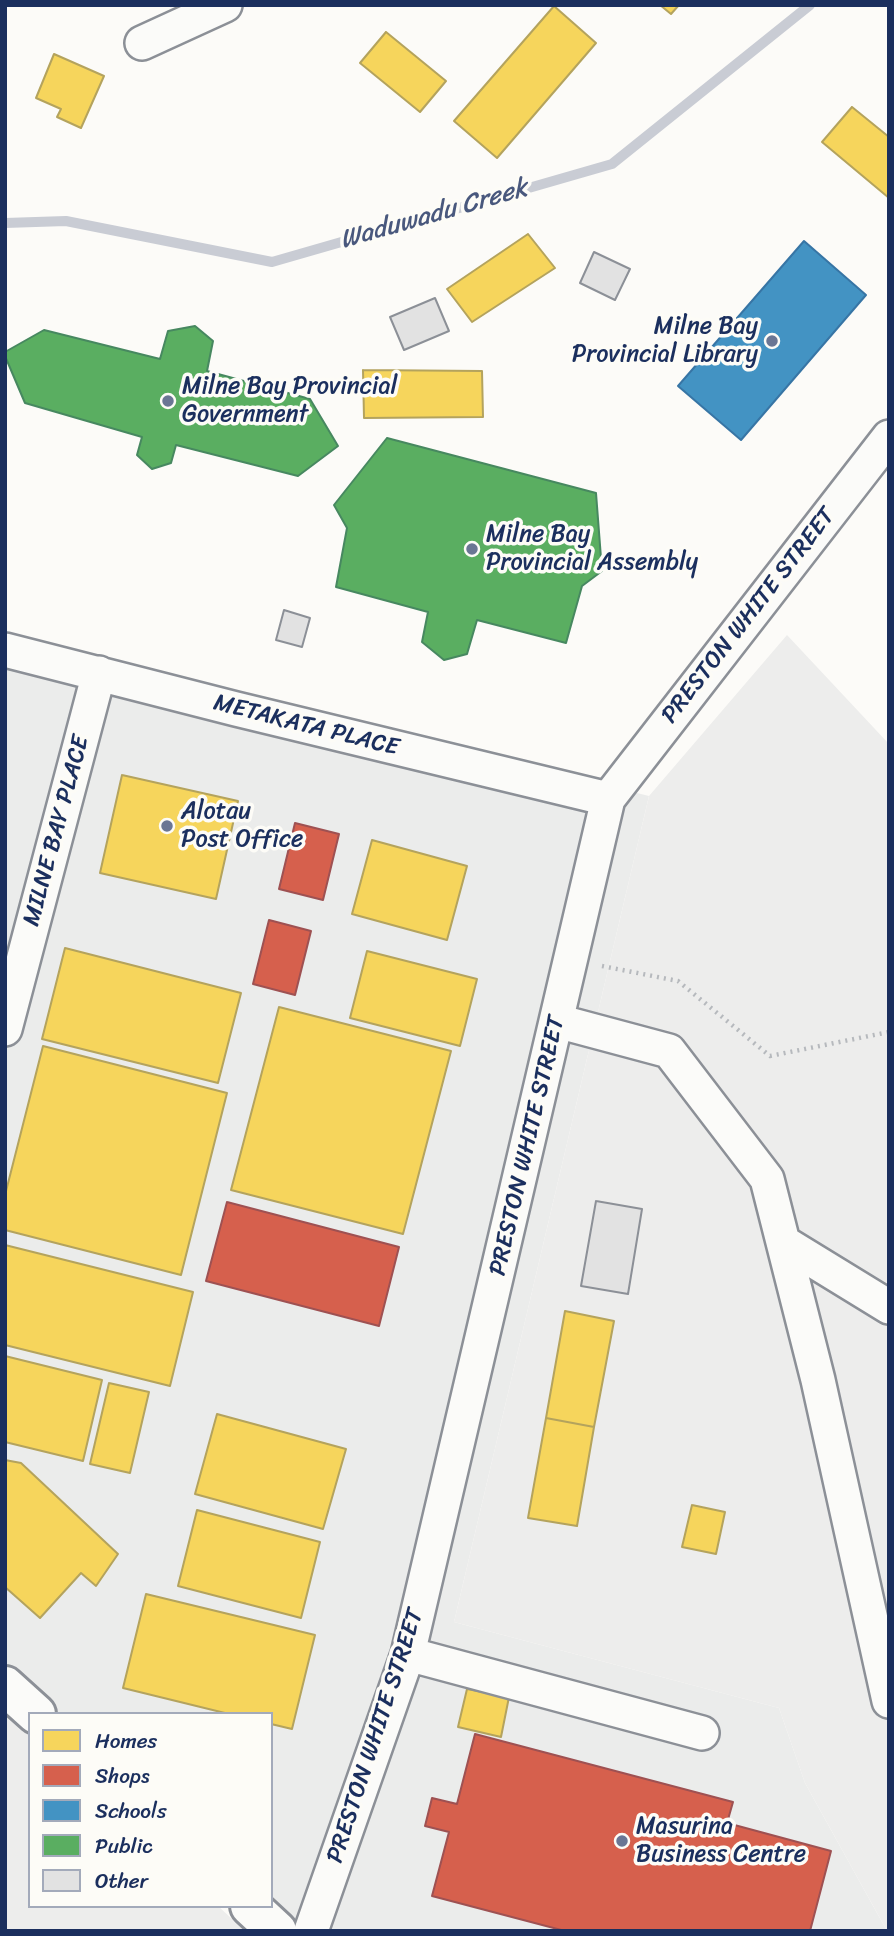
<!DOCTYPE html>
<style>
body{margin:0}
#map{position:relative;width:894px;height:1936px;overflow:hidden;background:#fcfbf8;font-family:Sriracha,sans-serif}
canvas{display:block}
.frame{position:absolute;inset:0;border:7px solid #1b2f5e;pointer-events:none}
.legend{position:absolute;left:28px;top:1712px;width:245px;height:196px;box-sizing:border-box;background:#fdfcf7;border:2px solid #a3aaba;margin:0;padding:9px 12px;list-style:none;font-size:21px;color:#1b2f5e}
.legend li{display:flex;align-items:center;gap:14px;height:35px}
.legend b{width:35px;border:2px solid #a3aaba}
</style>
<div id="map">
<canvas width="894" height="1936"></canvas>
<div class="frame"></div>
<ul class="legend">
<li><b style="height:19px;background:#f6d55c"></b>Homes</li>
<li><b style="height:19px;background:#d6604d"></b>Shops</li>
<li><b style="height:19px;background:#4393c3"></b>Schools</li>
<li><b style="height:19px;background:#5aae61"></b>Public</li>
<li><b style="height:19px;background:#e2e2e2"></b>Other</li>
</ul>
</div>
<script>
const ctx = document.querySelector('canvas').getContext('2d');
ctx.lineJoin = 'round';
function paint(path, color) { ctx.fillStyle = color; ctx.fill(path, 'evenodd'); }
const poly = rows => new Path2D(rows.map(r => 'M' + r).join(''));
function stroke(path, color, width, dash) { ctx.strokeStyle = color; ctx.lineWidth = width; ctx.lineCap = dash ? 'butt' : 'round'; ctx.setLineDash(dash || []); ctx.stroke(path); }
function label(font, color, halo, rows, align = 'center') {
  ctx.font = font + ' Sriracha,sans-serif'; ctx.lineWidth = 7; ctx.setLineDash([]); ctx.textBaseline = 'middle'; ctx.strokeStyle = halo; ctx.fillStyle = color; for (const [text, x, y, turn = 0] of rows) {
    ctx.save(); ctx.translate(x, y); ctx.rotate((+turn || 0) * Math.PI / 180); ctx.textAlign = isNaN(turn) ? turn : align; if (halo) ctx.strokeText(text, 0, 0); ctx.fillText(text, 0, 0); ctx.restore();
  }
}
const built = poly([
 [5,634,649,796,454,1622,779,1708,805,1783,887,1931,298,1931,271,1906,271,1714,52,1714,5,1672]
]);
const green = poly([
 [787,635,889,744,889,1931,887,1931,805,1783,779,1708,454,1622,649,796],
 [5,1713,30,1735,30,1906,218,1906,245,1931,5,1931]
]);
const homes = poly([
 [660,5,679,5,671,14,660,5],
 [554,6,596,43,497,158,454,121,554,6],
 [386,32,446,81,420,112,360,63,386,32],
 [54,54,104,76,81,128,57,117,61,109,36,98,54,54],
 [852,107,889,137,889,198,822,142,852,107],
 [528,234,555,268,472,322,447,289,528,234],
 [363,370,482,371,483,417,364,418,363,370],
 [122,775,238,801,216,899,100,873,122,775],
 [372,840,467,866,447,940,352,914,372,840],
 [65,948,241,993,218,1083,42,1039,65,948],
 [367,951,477,979,460,1046,350,1018,367,951],
 [279,1007,451,1051,403,1234,231,1190,279,1007],
 [43,1046,227,1093,181,1275,5,1230,5,1195,43,1046],
 [5,1245,193,1292,170,1386,5,1345,5,1245],
 [565,1311,614,1321,594,1427,546,1418,565,1311],
 [5,1356,102,1380,83,1461,5,1442,5,1356],
 [109,1383,149,1392,130,1473,90,1464,109,1383],
 [217,1414,346,1449,323,1529,195,1494,217,1414],
 [546,1418,594,1427,577,1526,528,1518,546,1418],
 [5,1460,21,1463,118,1554,96,1586,81,1573,40,1618,5,1587,5,1460],
 [692,1505,725,1512,716,1554,682,1547,692,1505],
 [197,1510,320,1542,301,1618,178,1586,197,1510],
 [146,1594,315,1635,292,1729,271,1724,271,1714,229,1714,123,1688,146,1594],
 [467,1689,509,1697,501,1737,458,1727,467,1689]
]);
const shops = poly([
 [295,823,339,834,323,900,279,889,295,823],
 [269,920,311,931,295,995,253,984,269,920],
 [227,1202,399,1247,379,1326,206,1281,227,1202],
 [475,1734,733,1802,727,1823,831,1851,810,1931,565,1931,432,1896,449,1832,425,1826,432,1798,457,1804,475,1734]
]);
const schools = poly([
 [804,241,866,295,741,440,678,386,804,241]
]);
const public = poly([
 [195,326,213,341,207,371,310,399,338,446,298,476,176,445,171,463,152,469,137,455,142,437,25,403,5,356,5,352,44,330,160,359,168,331,195,326],
 [387,438,596,493,602,571,582,586,566,643,477,620,467,654,444,660,422,642,428,612,336,587,347,528,334,505,387,438]
]);
const stream = poly([
 [5,223,66,221,272,262,612,164,810,5]
]);
const building = poly([
 [594,252,630,269,615,300,580,283,594,252],
 [435,298,449,331,404,350,390,317,435,298],
 [284,610,310,618,302,647,276,640,284,610],
 [596,1201,642,1209,628,1294,581,1286,596,1201]
]);
const path = poly([
 [602,966,678,981,770,1056,889,1032]
]);
const minor = poly([
 [142,43,225,5],
 [5,650,236,709,608,799],
 [557,1021,669,1051,767,1179,818,1380,889,1701],
 [5,1029,99,673],
 [783,1242,889,1307],
 [408,1654,702,1733],
 [311,1931,408,1654,608,799,889,437]
]);
const major = poly([
 [5,1686,36,1714],
 [250,1906,277,1931]
]);
const markers = [
 [772,341,7,"#6a7694"],
 [168,401,7,"#6a7694"],
 [472,549,7,"#6a7694"],
 [167,826,7,"#6a7694"],
 [622,1841,7,"#6a7694"]
];
const poiNames = [
 ["Milne Bay",758,327,"right"],
 ["Provincial Library",758,355,"right"],
 ["Milne Bay Provincial",182,387],
 ["Government",182,415],
 ["Milne Bay",486,535],
 ["Provincial Assembly",486,563],
 ["Alotau",181,812],
 ["Post Office",181,840],
 ["Masurina",636,1827],
 ["Business Centre",636,1855]
];
const streetNames = [
 ["PRESTON WHITE STREET",749,616,-52],
 ["METAKATA PLACE",306,726,14],
 ["MILNE BAY PLACE",57,831,-75],
 ["PRESTON WHITE STREET",528,1146,-77],
 ["PRESTON WHITE STREET",376,1736,-72]
];
const waterNames = [
 ["Waduwadu Creek",434,215,-16]
];
paint(built, '#ebeceb');
paint(green, '#ededec');
paint(homes, '#f6d55c');
stroke(homes, '#b4a35d', 2);
paint(shops, '#d6604d');
stroke(shops, '#9e5152', 2);
paint(schools, '#4393c3');
stroke(schools, '#3775a5', 2);
paint(public, '#5aae61');
stroke(public, '#478860', 2);
stroke(stream, '#c9ccd4', 10);
paint(building, '#e2e2e2');
stroke(building, '#8c9097', 2);
stroke(minor, '#8c9097', 38);
stroke(major, '#8c9097', 44);
stroke(path, '#b6b9bd', 4.5, [2, 5]);
stroke(minor, '#fbfbf9', 33);
stroke(major, '#fbfbf9', 38);
for (const [x, y, r, color] of markers) { const dot = new Path2D(); dot.arc(x, y, r, 0, 2 * Math.PI); ctx.fillStyle = color; ctx.fill(dot); stroke(dot, '#fdfcf7', 2.5); }
label('24px', '#1b2f5e', '#fdfcf7', poiNames, 'left');
label('24px', '#1b2f5e', '#fdfcf7', streetNames);
label('italic 26px', '#49587d', '#fdfcf7', waterNames);
</script>
